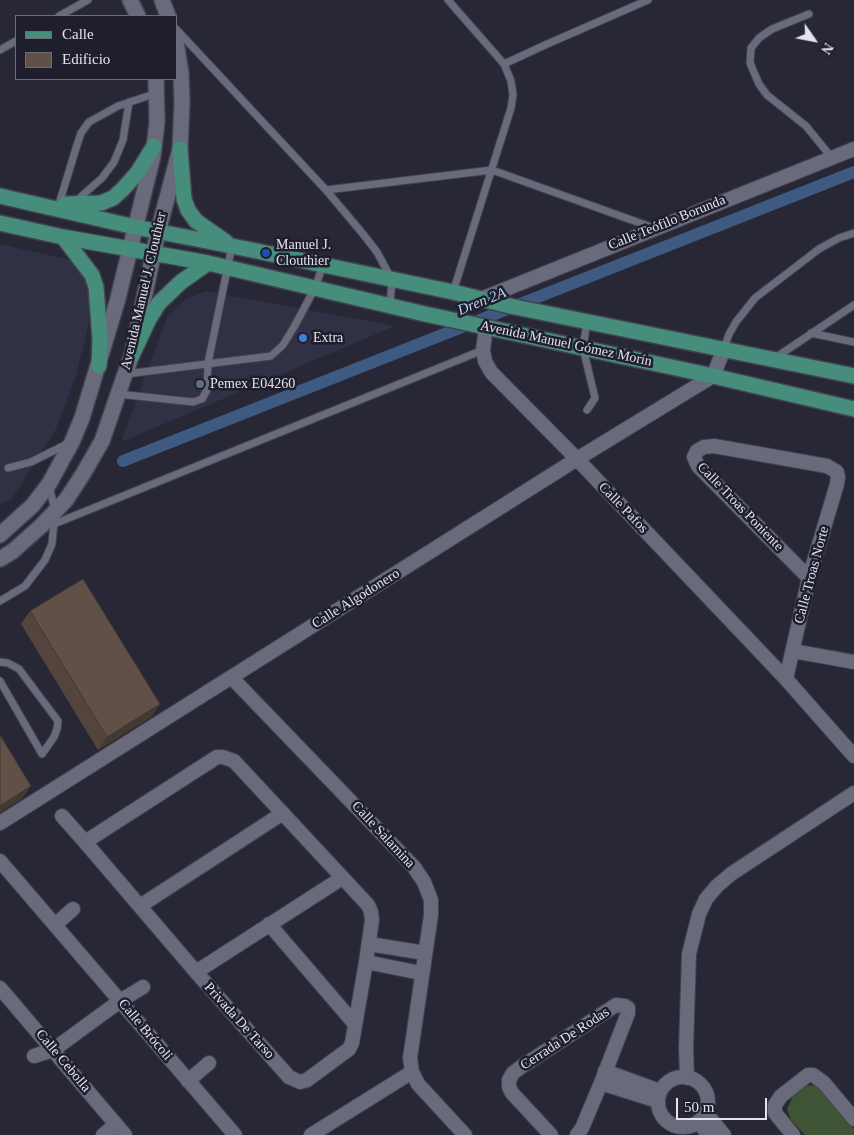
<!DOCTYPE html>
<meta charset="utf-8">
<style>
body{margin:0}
#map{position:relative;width:854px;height:1135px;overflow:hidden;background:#272736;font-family:Georgia,serif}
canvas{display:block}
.legend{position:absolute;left:15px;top:15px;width:162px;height:65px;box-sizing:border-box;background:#1e1e2c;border:1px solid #6c6d79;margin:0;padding:6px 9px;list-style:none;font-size:15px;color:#e2e3ed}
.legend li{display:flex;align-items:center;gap:10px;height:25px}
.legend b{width:25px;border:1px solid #6c6d79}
.north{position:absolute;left:789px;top:15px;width:50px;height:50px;-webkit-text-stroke:4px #1e1e2c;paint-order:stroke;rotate:123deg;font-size:14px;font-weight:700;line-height:20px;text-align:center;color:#e2e3ed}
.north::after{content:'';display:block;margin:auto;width:18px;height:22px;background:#e2e3ed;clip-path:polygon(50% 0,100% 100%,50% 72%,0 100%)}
.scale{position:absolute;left:676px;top:1098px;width:91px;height:22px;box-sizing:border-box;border:2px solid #e2e3ed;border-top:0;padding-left:6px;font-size:15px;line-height:18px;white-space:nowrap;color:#e2e3ed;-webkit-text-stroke:4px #1e1e2c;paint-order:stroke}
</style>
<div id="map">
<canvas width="854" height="1135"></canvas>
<ul class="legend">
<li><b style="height:6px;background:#468d7b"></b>Calle</li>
<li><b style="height:14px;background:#605047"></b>Edificio</li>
</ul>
<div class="north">N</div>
<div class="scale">50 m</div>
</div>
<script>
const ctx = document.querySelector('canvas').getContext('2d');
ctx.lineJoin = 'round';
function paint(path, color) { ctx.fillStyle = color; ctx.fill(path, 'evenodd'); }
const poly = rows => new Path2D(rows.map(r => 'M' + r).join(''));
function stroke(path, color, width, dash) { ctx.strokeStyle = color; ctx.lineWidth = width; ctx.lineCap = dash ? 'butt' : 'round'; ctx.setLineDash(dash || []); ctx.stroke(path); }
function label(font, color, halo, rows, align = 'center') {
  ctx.font = font + ' Georgia,serif'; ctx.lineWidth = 5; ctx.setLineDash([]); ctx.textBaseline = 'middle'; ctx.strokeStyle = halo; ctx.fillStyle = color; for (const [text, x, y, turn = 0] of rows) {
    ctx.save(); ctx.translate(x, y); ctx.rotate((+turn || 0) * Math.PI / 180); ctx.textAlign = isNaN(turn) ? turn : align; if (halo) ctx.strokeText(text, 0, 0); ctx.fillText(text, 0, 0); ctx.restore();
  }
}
const built = poly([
 [0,244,71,260,86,280,90,297,88,327,75,379,56,429,12,499,0,504],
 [205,291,395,326,121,442,168,315,185,300]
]);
const green = poly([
 [815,1085,821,1089,854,1129,854,1135,805,1135,791,1120,787,1109,794,1094,805,1086]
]);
const canal = poly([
 [123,461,854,172]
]);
const service = poly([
 [448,0,504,64,511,81,513,95,511,108,453,292],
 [809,14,772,29,759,38,751,48,750,63,759,84,767,95,806,126,832,158],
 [59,16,88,0],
 [176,29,326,190,363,234,377,252,392,280,390,305],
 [0,50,16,41],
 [504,64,545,45,648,0],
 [326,190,492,170,654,228],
 [76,201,102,178,114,162,123,140,129,102],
 [59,204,77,145,81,133,89,122,118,106,157,93],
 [811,333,854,342],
 [724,349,729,334,736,322,755,298,819,249,839,238,854,233],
 [775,358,854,305],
 [126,374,271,356,283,345,294,327,315,288,323,265],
 [118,394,193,402,202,399,207,390,208,363,232,246],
 [587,410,595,398,583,348,587,321],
 [8,468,31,462,67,444],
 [54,524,483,350],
 [0,601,25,586,45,560,52,544,55,511,49,485],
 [0,662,8,663,19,669,58,721,57,729,54,737,42,754,0,681]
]);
const minor = poly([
 [481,299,854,149],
 [486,327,483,350,485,361,491,372,577,459,786,679,854,756],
 [793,651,854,662],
 [232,678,414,867,424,882,431,900,431,915,410,1058,412,1072,418,1084,465,1135],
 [786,679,809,578,837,484,838,477,837,472,827,466,714,446,704,447,697,451,694,457,698,466,809,578],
 [62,816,85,842,196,972,289,1077,300,1082,307,1080,349,1049,352,1043,366,962,372,920,371,912,368,905,234,761,223,757,217,757,85,842],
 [0,823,577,459,713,376,724,349],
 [0,861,235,1135],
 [140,906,283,813],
 [269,924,354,1023],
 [55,925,73,909],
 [369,944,425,953],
 [366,962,421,973],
 [196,972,342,878],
 [0,988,125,1135],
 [34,1056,53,1050,120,1001,143,987],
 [605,1071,660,1091],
 '658 1102a25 25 0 1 1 50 0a25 25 0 1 1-50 0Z',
 [687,1078,686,1048,689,954,699,914,706,899,717,886,731,874,854,793],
 [188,1081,209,1063],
 [601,1083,658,1101],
 [705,1112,724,1135],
 [698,1122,709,1135],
 [103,1135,116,1124],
 [311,1135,412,1072],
 [551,1135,512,1093,509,1087,509,1080,513,1073,521,1067,616,1005,625,1006,628,1008,628,1013,601,1083,582,1128,577,1135],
 [793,1135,775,1113,775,1105,781,1096,808,1075,813,1075,824,1083,854,1119]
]);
const secondary = poly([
 [130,0,138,16],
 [162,0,168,16],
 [0,535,33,505,49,484,72,442,82,418,117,302,153,156,157,122,156,79],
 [0,559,13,551,41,526,66,500,83,474,102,441,125,374,132,355,158,232,180,149,182,103,181,73,176,42]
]);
const primary = poly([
 [180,149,184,199,188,210,196,221,226,242],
 [0,196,135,227,247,249,453,292,510,306,854,376],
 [65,204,101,203,113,198,123,189,138,172,154,146],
 [0,223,63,237,208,263,425,314,713,376,854,409],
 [63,237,92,275,96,287,100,339,99,366],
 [132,355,149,319,159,303,181,282,208,263]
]);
const wall = poly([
 [30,611,160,704,151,717,98,750,21,624]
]);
const shadedWall = poly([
 [160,704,151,717,98,750,107,737],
 [31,786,22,799,0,813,0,806]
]);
const building = poly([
 [83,579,160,704,107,737,30,611,83,579],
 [0,735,31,786,0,806,0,735]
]);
const markers = [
 [266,253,5,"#1a4fb4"],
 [303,338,5,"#3f7fe0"],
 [200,384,5,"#5c6f8a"]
];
const streetNames = [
 ["Calle Teófilo Borunda",667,223,-22],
 ["Avenida Manuel J. Clouthier",144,291,-77],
 ["Avenida Manuel Gómez Morín",566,344,12],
 ["Calle Troas Poniente",740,507,46],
 ["Calle Pafos",623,508,46],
 ["Calle Troas Norte",812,575,-75],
 ["Calle Algodonero",356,599,-32],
 ["Calle Salamina",383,835,47],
 ["Privada De Tarso",239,1021,48],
 ["Calle Brócoli",145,1030,50],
 ["Cerrada De Rodas",565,1039,-33],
 ["Calle Cebolla",63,1061,50]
];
const poiNames = [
 ["Manuel J.",276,245],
 ["Clouthier",276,261],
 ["Extra",313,338],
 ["Pemex E04260",210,384]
];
const waterNames = [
 ["Dren 2A",482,302,-22]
];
paint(built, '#303144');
paint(green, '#3f5335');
stroke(canal, '#3f5a80', 12);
stroke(service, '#42434f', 9);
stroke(minor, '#42434f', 16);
stroke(secondary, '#42434f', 18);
stroke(primary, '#42434f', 18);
stroke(service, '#696a7b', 7);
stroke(minor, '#696a7b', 14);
stroke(secondary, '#696a7b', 15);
stroke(primary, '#468d7b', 15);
paint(wall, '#53453d');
paint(shadedWall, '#433832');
paint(building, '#605047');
stroke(building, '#433832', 1);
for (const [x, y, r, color] of markers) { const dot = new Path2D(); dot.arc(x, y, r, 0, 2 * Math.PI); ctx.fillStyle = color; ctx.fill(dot); stroke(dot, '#1e1e2c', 2); }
label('14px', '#e2e3ed', '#1e1e2c', streetNames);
label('14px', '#e2e3ed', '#1e1e2c', poiNames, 'left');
label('italic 15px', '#b7d2f7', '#1e1e2c', waterNames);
</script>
